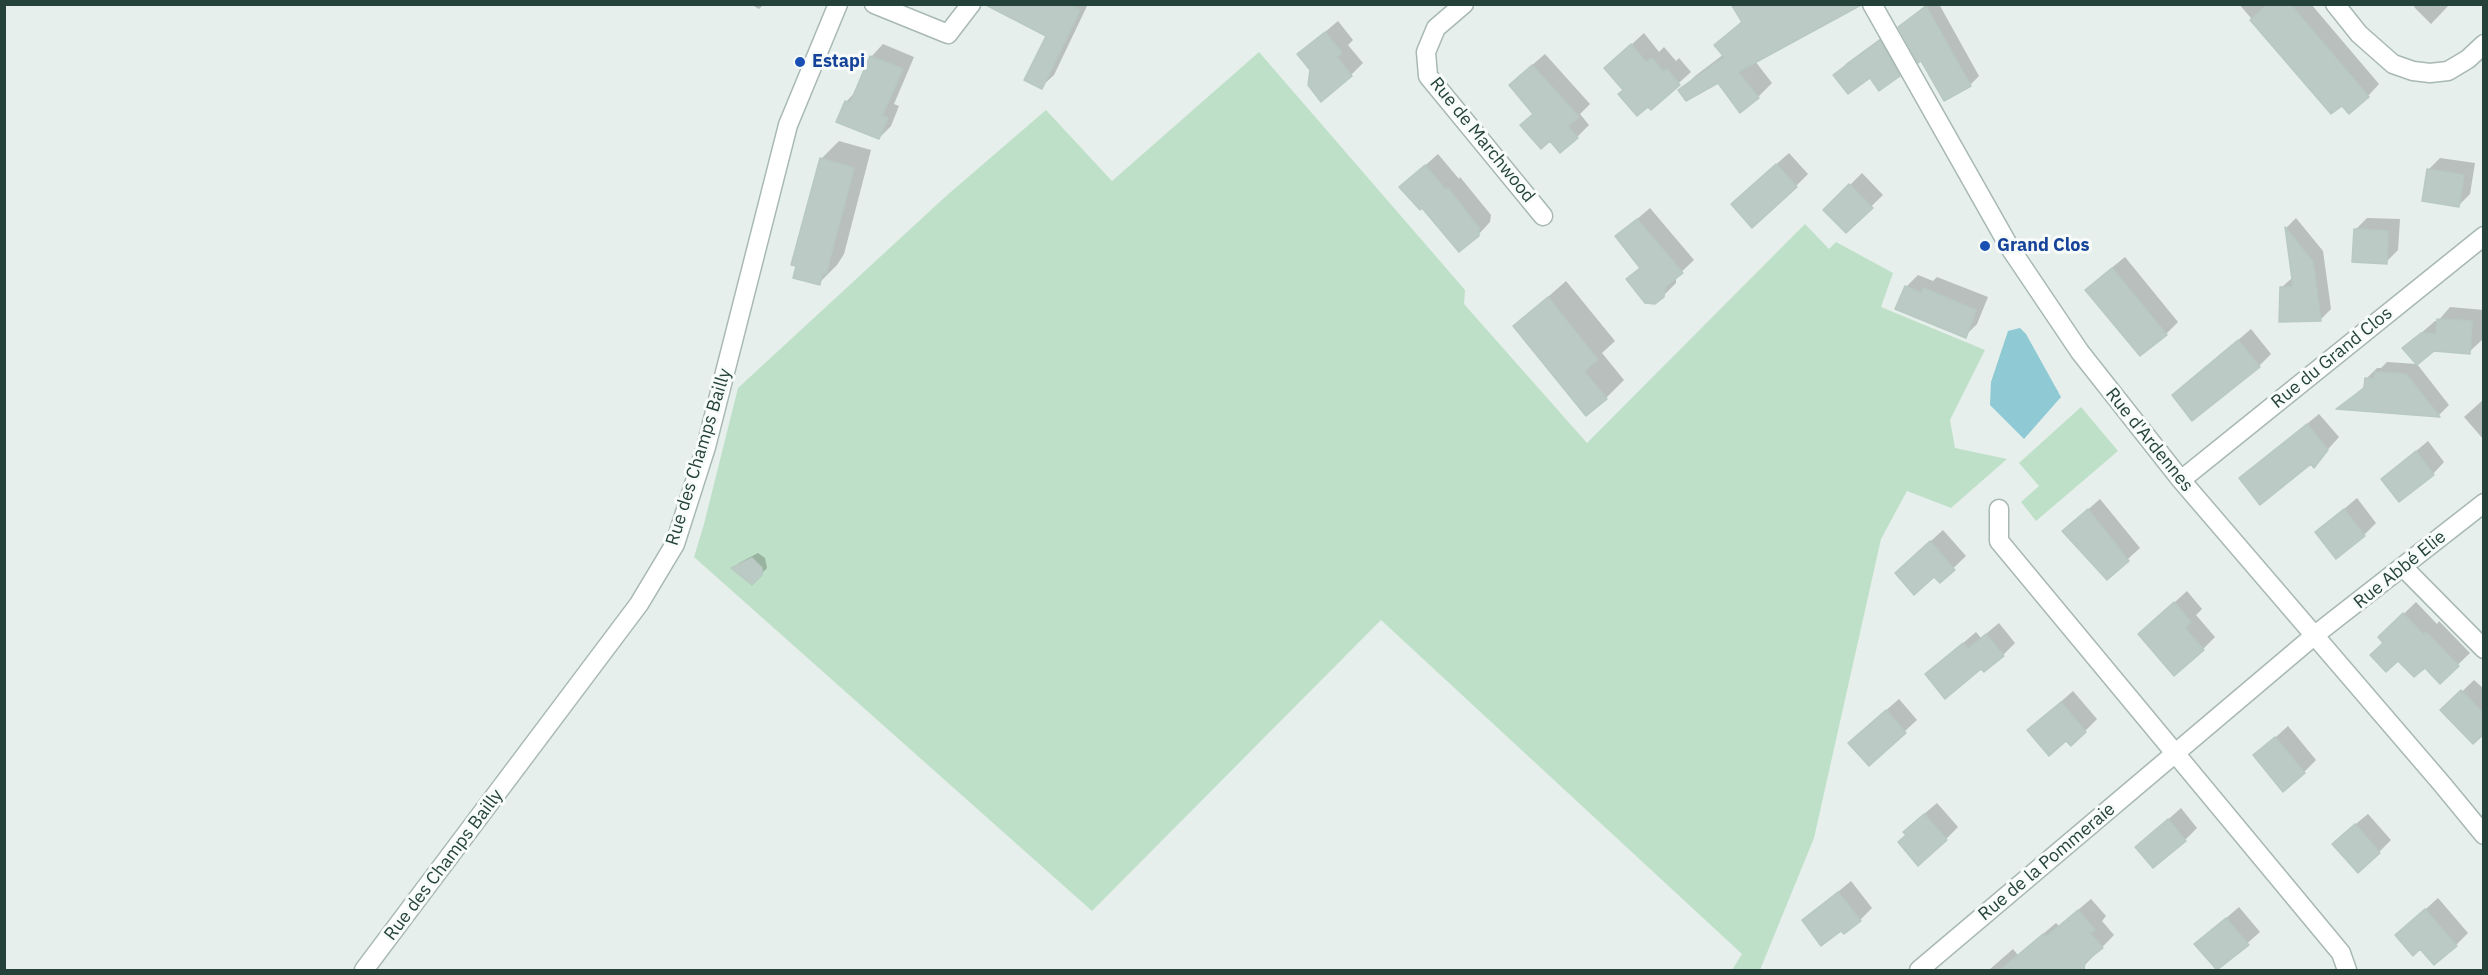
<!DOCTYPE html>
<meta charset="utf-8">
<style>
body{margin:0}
#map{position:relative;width:2488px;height:975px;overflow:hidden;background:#e6efeb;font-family:"IBM Plex Sans",sans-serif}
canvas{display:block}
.frame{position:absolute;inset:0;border:6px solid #24423a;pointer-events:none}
</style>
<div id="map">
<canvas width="2488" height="975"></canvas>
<div class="frame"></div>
</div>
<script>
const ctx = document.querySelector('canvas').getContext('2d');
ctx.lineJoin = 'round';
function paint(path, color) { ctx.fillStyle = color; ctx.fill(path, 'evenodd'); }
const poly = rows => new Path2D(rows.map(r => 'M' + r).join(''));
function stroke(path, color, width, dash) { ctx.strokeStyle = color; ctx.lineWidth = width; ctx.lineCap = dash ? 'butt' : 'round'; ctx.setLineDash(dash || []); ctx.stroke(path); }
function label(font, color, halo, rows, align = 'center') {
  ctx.font = font + ' "IBM Plex Sans",sans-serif'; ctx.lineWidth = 6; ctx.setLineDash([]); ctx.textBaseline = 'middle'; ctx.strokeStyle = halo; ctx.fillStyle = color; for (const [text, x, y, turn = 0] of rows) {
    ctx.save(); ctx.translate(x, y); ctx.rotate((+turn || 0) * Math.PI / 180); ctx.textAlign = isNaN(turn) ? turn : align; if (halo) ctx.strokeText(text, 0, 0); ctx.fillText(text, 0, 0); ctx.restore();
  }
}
const green = poly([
 [1259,52,1465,290,1464,304,1587,443,1805,224,1829,249,1836,242,1893,273,1881,307,1985,350,1950,420,1955,448,2007,459,1951,508,1907,491,1881,539,1814,838,1760,970,1732,970,1742,954,1381,620,1092,911,694,557,704,524,738,388,945,197,1046,110,1112,181],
 [2081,407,2118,451,2036,521,2021,502,2039,486,2019,463]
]);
const water = poly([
 [2020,328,2026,334,2061,397,2024,439,1990,405,1991,382,2008,331]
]);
const shadow = poly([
 [750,4,764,4,759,9],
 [1017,4,1088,4,1054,75,1041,87,1048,35],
 [1859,4,1755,61,1772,83,1758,97,1719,81,1680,91,1695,76,1724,54,1716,45,1742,21],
 [1927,4,1939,4,1979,76,1970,85,1921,58,1900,27],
 [2239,4,2311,4,2379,84,2368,96,2342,104,2331,112],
 [2416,4,2450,4,2431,24,2414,7],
 [1338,21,1353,40,1348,45,1363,63,1351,75,1312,69,1299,54],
 [1892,30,1911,63,1899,75,1835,75,1847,63],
 [1644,33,1659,52,1664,47,1676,61,1679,58,1691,72,1651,108,1624,90,1606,68],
 [883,44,914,57,894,104,899,106,891,126,879,138,846,102,857,90,871,57],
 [1545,54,1590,104,1580,114,1589,125,1577,137,1550,139,1535,113,1523,73],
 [839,141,871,150,844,254,837,265,819,283,821,159],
 [1789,153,1808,174,1796,186,1745,192],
 [1438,154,1459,179,1460,177,1491,215,1490,222,1478,235,1423,206,1401,187],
 [2440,158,2475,163,2470,194,2458,206,2428,170],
 [1862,173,1883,195,1846,231,1825,210],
 [1650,208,1694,260,1676,277,1676,283,1663,296,1628,279,1641,267,1617,236],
 [2296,218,2323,251,2331,309,2320,320,2281,288,2293,277,2286,228],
 [2367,218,2400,219,2398,250,2386,262,2355,230],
 [2125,257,2178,322,2166,334,2099,278],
 [1918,275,1933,281,1937,277,1988,297,1977,324,1965,336,1906,287],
 [1566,281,1615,341,1602,353,1624,380,1606,398,1515,326],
 [2450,307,2484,310,2482,340,2469,352,2404,348,2435,321,2438,321],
 [2251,329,2271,354,2259,366,2174,395],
 [2387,362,2417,364,2449,405,2439,415,2339,408,2365,386,2366,379,2377,368,2381,368],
 [2484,399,2484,440,2464,417],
 [2319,414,2339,437,2314,465,2312,462,2241,478],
 [2428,441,2444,462,2433,474,2383,479],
 [2357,498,2376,523,2364,535,2317,532],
 [2100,499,2140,548,2107,578,2076,520],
 [1943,530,1966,556,1940,581,1934,575,1909,561],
 [758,553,765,558,767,568,752,583,734,568,739,563],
 [2187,591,2202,609,2196,615,2215,637,2203,649,2140,634],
 [2416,602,2437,624,2439,621,2470,653,2440,682,2425,666,2385,643,2380,637],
 [1999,623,2015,643,2003,655,1981,667,1927,674,1976,632,1981,638],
 [2474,680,2484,689,2484,732,2443,710],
 [2073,691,2097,719,2085,731,2067,739,2029,730],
 [1899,699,1917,720,1869,764,1862,731],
 [2288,726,2316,760,2304,772,2255,756],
 [1937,803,1958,827,1946,839,1908,834,1917,820],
 [2181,808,2197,828,2185,840,2137,847],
 [2368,814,2391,840,2379,852,2346,832],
 [1851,881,1872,908,1860,920,1804,920],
 [2438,898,2468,933,2456,945,2421,947,2397,935],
 [2091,899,2106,916,2102,921,2114,935,2080,970,2065,970,2056,960,2044,970,1989,970,2013,949,2018,955,2056,923,2059,926],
 [2239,907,2260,932,2218,969,2196,944]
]);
const building = poly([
 [984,4,1069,4,1080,10,1042,89,1024,80,1046,36,984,4],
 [1731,4,1861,4,1861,5,1738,72,1759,98,1740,113,1718,83,1686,101,1678,90,1724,57,1714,45,1742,22,1731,4],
 [2268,4,2290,4,2369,97,2349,114,2342,106,2331,114,2250,20,2268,4],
 [1926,6,1971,86,1944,101,1921,61,1918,63,1898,27,1926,6],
 [1325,32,1342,53,1337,57,1352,76,1321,102,1308,85,1310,70,1297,54,1325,32],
 [1880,40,1900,76,1879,91,1870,78,1848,94,1833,75,1880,40],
 [1631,44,1646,62,1652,58,1663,72,1667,69,1680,85,1651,110,1648,107,1637,116,1618,94,1623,90,1604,68,1631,44],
 [870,56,903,69,882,116,888,118,879,139,836,122,845,101,850,103,870,56],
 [1532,65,1579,117,1568,126,1578,138,1560,153,1550,141,1541,149,1520,125,1533,114,1509,85,1532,65],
 [820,158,854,168,826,274,822,273,820,285,793,278,796,266,791,265,820,158],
 [1776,164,1797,187,1752,228,1731,204,1776,164],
 [1425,165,1446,190,1448,188,1479,228,1479,236,1459,252,1422,208,1420,210,1399,187,1425,165],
 [2427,169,2464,175,2459,207,2422,201,2427,169],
 [1849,184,1873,208,1846,233,1823,210,1849,184],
 [1637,219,1683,273,1665,287,1664,297,1655,304,1645,303,1626,279,1640,268,1615,236,1637,219],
 [2285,227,2313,262,2321,321,2279,322,2280,287,2293,287,2285,227],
 [2354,229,2388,231,2387,264,2352,262,2354,229],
 [2112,268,2167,335,2140,356,2085,290,2112,268],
 [1905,286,1921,293,1923,288,1976,310,1966,338,1895,309,1905,286],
 [1548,297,1598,360,1584,371,1607,399,1586,416,1513,326,1548,297],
 [2437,319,2472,321,2470,354,2434,351,2417,365,2402,348,2421,333,2436,334,2437,319],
 [2238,340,2260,367,2192,421,2172,395,2238,340],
 [2375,372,2406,374,2440,417,2336,409,2364,388,2365,378,2374,379,2375,372],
 [2307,424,2328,450,2314,468,2311,464,2260,505,2239,478,2307,424],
 [2416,451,2434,475,2399,502,2381,479,2416,451],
 [2088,509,2129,561,2107,580,2062,531,2088,509],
 [2344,509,2365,536,2336,559,2315,532,2344,509],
 [1930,541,1955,570,1940,583,1934,577,1914,595,1895,573,1930,541],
 [752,558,762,568,762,575,752,585,731,568,752,558],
 [2174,602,2191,622,2185,628,2204,650,2174,676,2138,634,2174,602],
 [2403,613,2424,635,2426,632,2459,666,2440,684,2425,668,2414,677,2398,661,2386,672,2370,655,2383,643,2378,637,2403,613],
 [1986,634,2004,656,1984,672,1981,669,1945,699,1925,674,1963,643,1968,649,1986,634],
 [2461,690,2484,714,2484,734,2473,744,2440,710,2461,690],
 [2061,702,2086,732,2071,746,2066,741,2049,756,2027,730,2061,702],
 [1886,710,1906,733,1869,766,1848,743,1886,710],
 [2275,737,2305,773,2283,792,2253,755,2275,737],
 [1924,814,1947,840,1918,866,1898,842,1906,835,1903,832,1924,814],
 [2168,819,2186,841,2153,868,2135,847,2168,819],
 [2355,824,2380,853,2358,873,2332,844,2355,824],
 [1838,892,1861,921,1844,934,1841,931,1821,946,1802,920,1838,892],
 [2425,909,2457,946,2434,965,2420,949,2413,956,2395,935,2425,909],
 [2078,910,2095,930,2090,933,2103,948,2085,962,2084,970,2000,970,2043,934,2046,937,2078,910],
 [2226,918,2249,945,2217,970,2194,944,2226,918]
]);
const minor = poly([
 [874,4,948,34,971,4],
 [1464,4,1436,28,1426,52,1428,76,1543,216],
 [1872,4,2010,248,2080,352,2181,480,2442,784,2484,835],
 [2335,4,2359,34,2393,64,2413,71,2430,73,2448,71,2468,59,2484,44],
 [2181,480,2484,236],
 [1999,509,1999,541,2341,953,2347,970],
 [2403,567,2484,649],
 [364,970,639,604,675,544,706,447,788,125,838,4],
 [1919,970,2315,635,2484,503]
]);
const markers = [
 [800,62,6,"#1a4fb4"],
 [1985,246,6,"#1a4fb4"]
];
const transitNames = [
 ["Estapi",812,62],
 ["Grand Clos",1997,246]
];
const streetNames = [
 ["Rue de Marchwood",1482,140,51],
 ["Rue du Grand Clos",2332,358,-39],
 ["Rue d'Ardennes",2149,440,51],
 ["Rue des Champs Bailly",699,457,-73],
 ["Rue Abbé Elie",2400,570,-39],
 ["Rue de la Pommeraie",2047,862,-40],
 ["Rue des Champs Bailly",444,865,-53]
];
paint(green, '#bfe0c8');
paint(water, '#8ec9d4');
paint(shadow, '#0003');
paint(building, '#bbcac4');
stroke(building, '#b8c9c2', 1.5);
stroke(minor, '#a8b8b2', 21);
stroke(minor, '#fff', 18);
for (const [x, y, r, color] of markers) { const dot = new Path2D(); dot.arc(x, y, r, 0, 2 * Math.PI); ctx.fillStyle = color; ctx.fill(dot); stroke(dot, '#f7fbf9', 2); }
label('bold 18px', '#164399', '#f7fbf9', transitNames, 'left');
label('18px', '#24423a', '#f7fbf9', streetNames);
</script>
